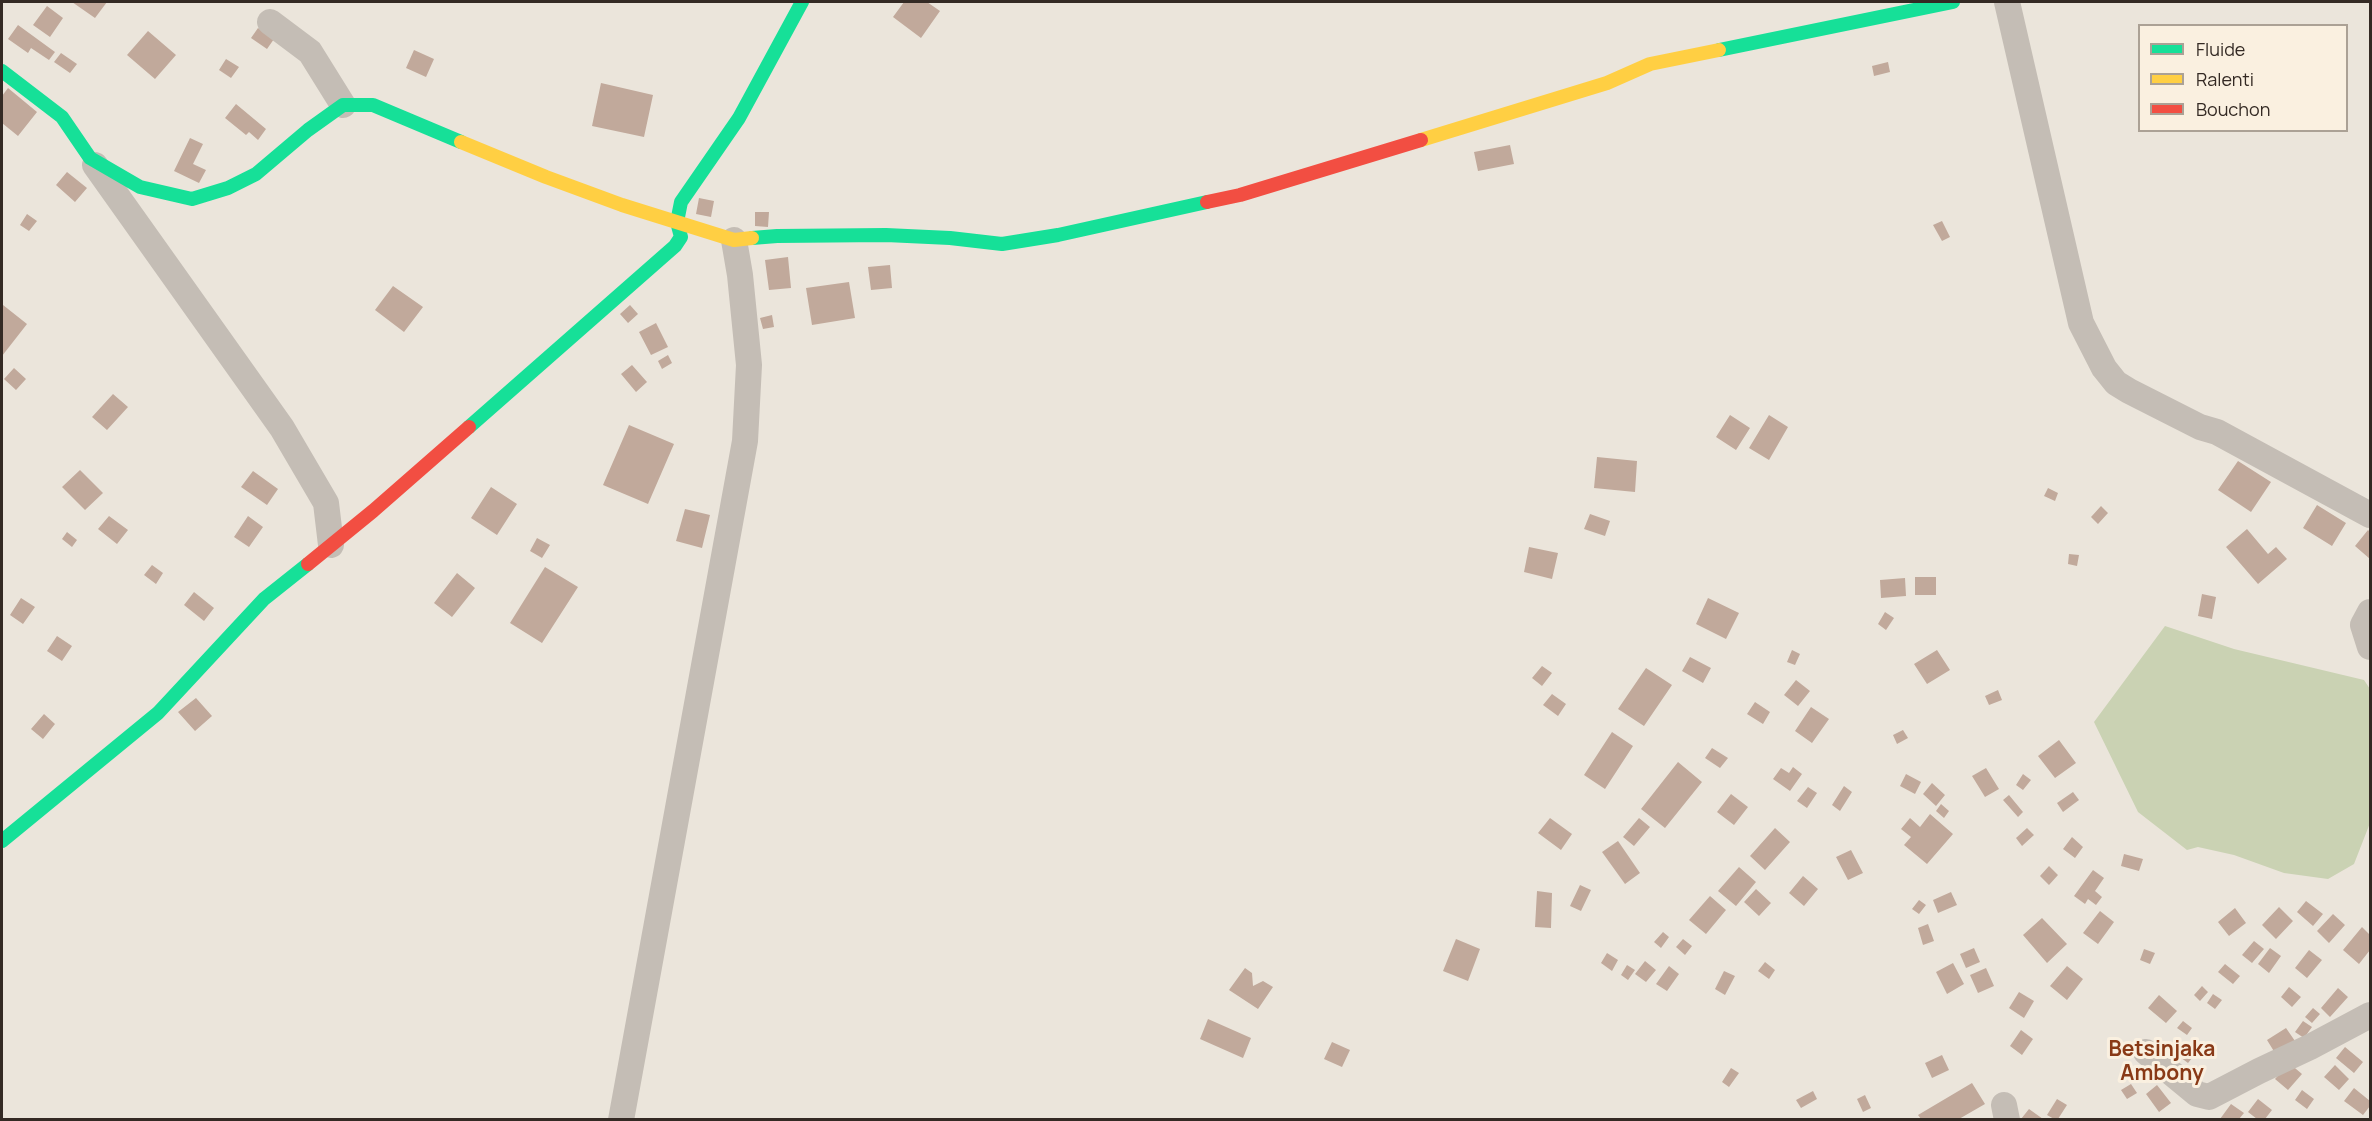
<!DOCTYPE html>
<style>
body{margin:0}
#map{position:relative;width:2372px;height:1121px;overflow:hidden;background:#ebe5db;font-family:Manrope,sans-serif}
canvas{display:block}
.frame{position:absolute;inset:0;border:3px solid #342a24;pointer-events:none}
.legend{position:absolute;left:2138px;top:24px;width:210px;height:108px;box-sizing:border-box;background:#faf0e0;border:2px solid #aba195;margin:0;padding:8px 10px;list-style:none;font-size:18px;color:#342a24}
.legend li{display:flex;align-items:center;gap:12px;height:30px}
.legend b{width:30px;border:2px solid #aba195}
</style>
<div id="map">
<canvas width="2372" height="1121"></canvas>
<div class="frame"></div>
<ul class="legend">
<li><b style="height:8px;background:#16e098"></b>Fluide</li>
<li><b style="height:8px;background:#ffcf43"></b>Ralenti</li>
<li><b style="height:8px;background:#f24e42"></b>Bouchon</li>
</ul>
</div>
<script>
const ctx = document.querySelector('canvas').getContext('2d');
ctx.lineJoin = 'round';
function paint(path, color) { ctx.fillStyle = color; ctx.fill(path, 'evenodd'); }
const poly = rows => new Path2D(rows.map(r => 'M' + r).join(''));
function stroke(path, color, width, dash) { ctx.strokeStyle = color; ctx.lineWidth = width; ctx.lineCap = dash ? 'butt' : 'round'; ctx.setLineDash(dash || []); ctx.stroke(path); }
function label(font, color, halo, rows, align = 'center') {
  ctx.font = font + ' Manrope,sans-serif'; ctx.lineWidth = 6; ctx.setLineDash([]); ctx.textBaseline = 'middle'; ctx.strokeStyle = halo; ctx.fillStyle = color; for (const [text, x, y, turn = 0] of rows) {
    ctx.save(); ctx.translate(x, y); ctx.rotate((+turn || 0) * Math.PI / 180); ctx.textAlign = isNaN(turn) ? turn : align; if (halo) ctx.strokeText(text, 0, 0); ctx.fillText(text, 0, 0); ctx.restore();
  }
}
const green = poly([
 [2165,626,2234,649,2364,680,2370,689,2370,823,2354,864,2328,879,2284,873,2234,855,2198,847,2187,850,2138,812,2094,722]
]);
const building = poly([
 [72,2,107,2,95,18],
 [904,2,927,2,940,11,921,38,893,17],
 [47,6,63,18,50,37,33,25],
 [18,25,55,52,49,60,31,48,28,53,8,39],
 [258,28,274,39,267,49,251,38],
 [148,31,176,55,155,79,127,55],
 [414,50,434,59,426,77,406,68],
 [61,53,77,64,70,73,54,62],
 [226,59,239,67,231,78,219,70],
 [1888,62,1890,72,1874,76,1872,66],
 [601,83,653,95,644,137,592,126],
 [8,88,37,112,18,136,2,123,2,96],
 [236,104,266,129,258,140,249,132,246,135,225,118],
 [190,138,203,144,193,164,206,170,199,183,174,171],
 [1510,145,1514,164,1478,171,1474,152],
 [67,172,87,188,75,202,56,185],
 [699,198,714,201,711,217,696,214],
 [755,212,769,212,768,227,755,226],
 [27,214,37,221,29,231,20,225],
 [1942,221,1950,237,1942,241,1933,225],
 [788,257,791,288,769,290,765,260],
 [890,265,892,288,871,290,868,267],
 [849,282,855,318,812,325,806,288],
 [393,286,423,307,404,332,375,310],
 [3,305,27,324,2,356,2,307],
 [630,305,638,314,628,323,620,314],
 [772,315,774,327,763,329,760,318],
 [656,323,668,347,651,355,639,332],
 [668,355,672,363,662,369,658,361],
 [632,365,647,382,636,392,621,374],
 [14,368,26,379,16,390,4,379],
 [113,394,128,407,107,430,92,417],
 [1730,415,1750,428,1736,450,1716,437],
 [1769,415,1788,427,1769,460,1749,448],
 [629,425,674,444,648,504,603,485],
 [1597,457,1637,461,1635,492,1594,488],
 [2238,461,2271,482,2251,512,2218,490],
 [80,470,103,493,85,510,62,487],
 [253,471,278,489,267,505,241,487],
 [491,487,517,504,497,535,471,518],
 [2048,488,2058,493,2055,501,2044,496],
 [2317,505,2346,523,2332,546,2303,528],
 [2101,506,2108,513,2098,524,2091,517],
 [685,509,710,515,702,548,676,541],
 [1590,514,1610,521,1605,536,1584,529],
 [109,516,128,530,117,544,98,529],
 [248,516,263,527,249,547,234,537],
 [2247,529,2268,554,2276,547,2287,559,2258,584,2226,547],
 [2368,530,2370,532,2370,559,2355,546],
 [67,532,77,540,72,547,62,539],
 [537,538,550,545,542,558,530,551],
 [1529,547,1558,553,1552,579,1524,572],
 [2069,554,2079,555,2077,566,2068,564],
 [152,565,163,573,156,584,144,575],
 [545,567,578,587,542,643,510,623],
 [457,573,475,588,452,617,434,603],
 [1915,577,1936,577,1936,595,1915,595],
 [1905,578,1906,596,1881,598,1880,580],
 [194,592,214,608,204,621,184,605],
 [2202,594,2216,597,2212,619,2198,616],
 [21,598,35,607,23,624,10,615],
 [1708,598,1739,613,1726,639,1696,624],
 [1885,612,1894,618,1886,630,1878,624],
 [57,636,72,646,62,661,47,651],
 [1792,650,1800,654,1795,665,1787,662],
 [1937,650,1950,670,1927,684,1914,664],
 [1690,657,1711,668,1703,683,1682,671],
 [1542,666,1552,673,1542,686,1532,678],
 [1646,668,1672,685,1644,726,1618,709],
 [1796,680,1810,691,1798,706,1784,695],
 [1998,690,2002,700,1989,705,1985,696],
 [1552,694,1566,704,1558,716,1543,705],
 [196,698,212,716,195,731,178,712],
 [1755,702,1770,712,1763,724,1747,714],
 [1811,707,1829,719,1812,743,1795,731],
 [44,714,55,724,43,739,31,729],
 [1903,730,1908,738,1897,744,1893,735],
 [1612,732,1633,746,1605,789,1584,775],
 [2059,740,2076,763,2055,778,2038,756],
 [1712,748,1728,758,1720,768,1705,758],
 [1678,762,1702,782,1665,828,1641,809],
 [1793,767,1802,774,1790,791,1773,779,1781,768,1789,773],
 [1986,768,1999,789,1985,797,1972,776],
 [1906,774,1921,782,1915,794,1900,786],
 [2023,774,2031,780,2023,790,2016,785],
 [1932,783,1945,795,1936,806,1923,794],
 [1844,786,1852,792,1840,811,1832,805],
 [1808,787,1817,793,1807,808,1797,801],
 [2073,792,2079,800,2063,812,2057,803],
 [1731,794,1748,807,1734,825,1717,812],
 [2009,795,2023,812,2018,817,2003,800],
 [1941,804,1949,811,1944,818,1936,811],
 [1930,814,1953,834,1927,864,1904,845,1911,837,1901,829,1910,818,1920,827],
 [1550,818,1572,834,1561,850,1538,833],
 [1639,818,1650,827,1634,846,1623,837],
 [1775,828,1790,842,1765,870,1750,856],
 [2027,828,2034,835,2022,846,2016,838],
 [2072,837,2083,847,2075,858,2063,849],
 [1618,841,1640,873,1625,884,1602,852],
 [1851,850,1863,873,1848,880,1836,857],
 [2124,854,2143,859,2139,871,2121,866],
 [2049,866,2058,875,2049,885,2040,876],
 [1739,867,1756,882,1736,906,1718,891],
 [2093,870,2104,878,2095,891,2102,897,2096,905,2088,899,2085,904,2074,896],
 [1803,876,1818,889,1804,906,1789,893],
 [1580,885,1591,890,1581,911,1570,906],
 [1756,889,1771,903,1759,916,1744,902],
 [1537,891,1552,893,1551,928,1535,927],
 [1951,892,1957,905,1938,913,1933,900],
 [1710,896,1726,910,1706,934,1689,920],
 [1919,900,1926,905,1919,914,1912,909],
 [2306,901,2323,914,2313,926,2297,912],
 [2279,907,2293,921,2276,939,2262,925],
 [2235,908,2246,923,2229,936,2218,922],
 [2100,911,2114,922,2098,944,2083,933],
 [2333,914,2345,925,2329,943,2317,931],
 [2042,918,2067,944,2047,963,2023,935],
 [1928,924,1934,941,1923,945,1918,928],
 [2362,927,2370,935,2370,950,2359,964,2343,950],
 [1663,932,1669,937,1661,948,1654,942],
 [1456,939,1480,949,1468,981,1443,971],
 [1683,939,1692,946,1685,955,1676,947],
 [2254,941,2264,949,2252,963,2242,955],
 [1974,948,1980,962,1966,968,1960,954],
 [2270,948,2281,956,2269,973,2258,964],
 [2144,949,2155,953,2150,964,2140,960],
 [2309,950,2322,960,2307,978,2295,968],
 [1607,953,1618,960,1612,971,1601,963],
 [1645,961,1656,970,1646,982,1635,974],
 [1765,962,1775,970,1769,979,1758,971],
 [1953,963,1964,984,1947,994,1936,972],
 [2225,964,2240,976,2233,984,2218,972],
 [1627,965,1635,970,1628,980,1621,975],
 [1669,966,1679,974,1667,991,1656,984],
 [2067,966,2083,979,2067,1000,2050,986],
 [1245,968,1252,973,1253,986,1263,981,1273,987,1258,1009,1229,990],
 [1986,968,1994,986,1978,993,1970,975],
 [1724,971,1735,976,1725,995,1715,989],
 [2202,986,2208,992,2200,1001,2194,995],
 [2289,987,2301,997,2292,1007,2281,997],
 [2338,988,2348,997,2330,1017,2321,1008],
 [2019,992,2034,1001,2024,1018,2009,1008],
 [2213,994,2222,1000,2215,1009,2207,1003],
 [2159,995,2177,1011,2166,1023,2148,1008],
 [2313,1008,2320,1014,2312,1023,2305,1017],
 [1208,1019,1251,1038,1243,1058,1200,1039],
 [2183,1021,2192,1028,2187,1035,2177,1028],
 [2303,1021,2312,1027,2304,1038,2295,1032],
 [2286,1028,2295,1041,2275,1053,2267,1040],
 [2021,1030,2033,1039,2022,1055,2010,1046],
 [1332,1042,1350,1050,1342,1067,1324,1059],
 [2188,1046,2197,1052,2188,1063,2180,1057],
 [2345,1047,2363,1062,2354,1073,2336,1058],
 [1942,1055,1949,1070,1932,1078,1925,1063],
 [2289,1063,2302,1074,2288,1090,2275,1079],
 [2335,1065,2349,1079,2339,1090,2324,1077],
 [1731,1068,1739,1073,1729,1087,1722,1082],
 [1972,1083,1985,1104,1959,1119,1921,1119,1918,1115],
 [2131,1084,2137,1093,2127,1099,2121,1090],
 [2157,1085,2171,1103,2159,1112,2146,1094],
 [2354,1088,2370,1101,2370,1106,2363,1115,2344,1101],
 [2302,1090,2314,1099,2307,1109,2295,1100],
 [1813,1091,1817,1099,1801,1108,1796,1100],
 [1865,1095,1871,1108,1863,1112,1857,1099],
 [2057,1099,2067,1105,2058,1119,2054,1119,2047,1115],
 [2258,1099,2272,1110,2265,1119,2257,1119,2248,1112],
 [2231,1104,2244,1113,2239,1119,2220,1119],
 [2029,1109,2043,1119,2021,1119]
]);
const street = poly([
 [2007,2,2081,323,2104,368,2116,383,2129,391,2200,427,2217,432,2370,515],
 [270,22,310,52,343,105],
 [95,165,282,428,326,503,331,545],
 [2370,612,2363,625,2370,647],
 [2146,1052,2197,1094,2209,1097,2259,1071,2310,1047,2370,1015],
 [2004,1105,2007,1120],
 [621,1120,745,441,749,365,740,275,734,240]
]);
const fast = poly([
 [1719,50,1953,2],
 [2,71,62,117,90,158,140,187,192,199,228,188,256,174,308,130,343,105,373,105,461,142],
 [752,238,777,236,886,235,950,238,1002,244,1058,235,1207,202],
 [469,427,675,246,681,237,677,222,681,202,739,118,802,2],
 [2,841,158,713,264,599,308,564]
]);
const slow = poly([
 [1421,140,1607,83,1650,64,1719,50],
 [461,142,546,177,622,205,734,240,752,238]
]);
const jam = poly([
 [1207,202,1240,195,1421,140],
 [308,564,373,511,469,427]
]);
const quarterNames = [
 ["Betsinjaka",2162,1050],
 ["Ambony",2162,1074]
];
paint(green, '#cad2b3');
paint(building, '#c1a99b');
stroke(street, '#c4bdb5', 26);
stroke(fast, '#16e098', 14);
stroke(slow, '#ffcf43', 14);
stroke(jam, '#f24e42', 14);
label('bold 21px', '#893916', '#faf0e0', quarterNames);
</script>
